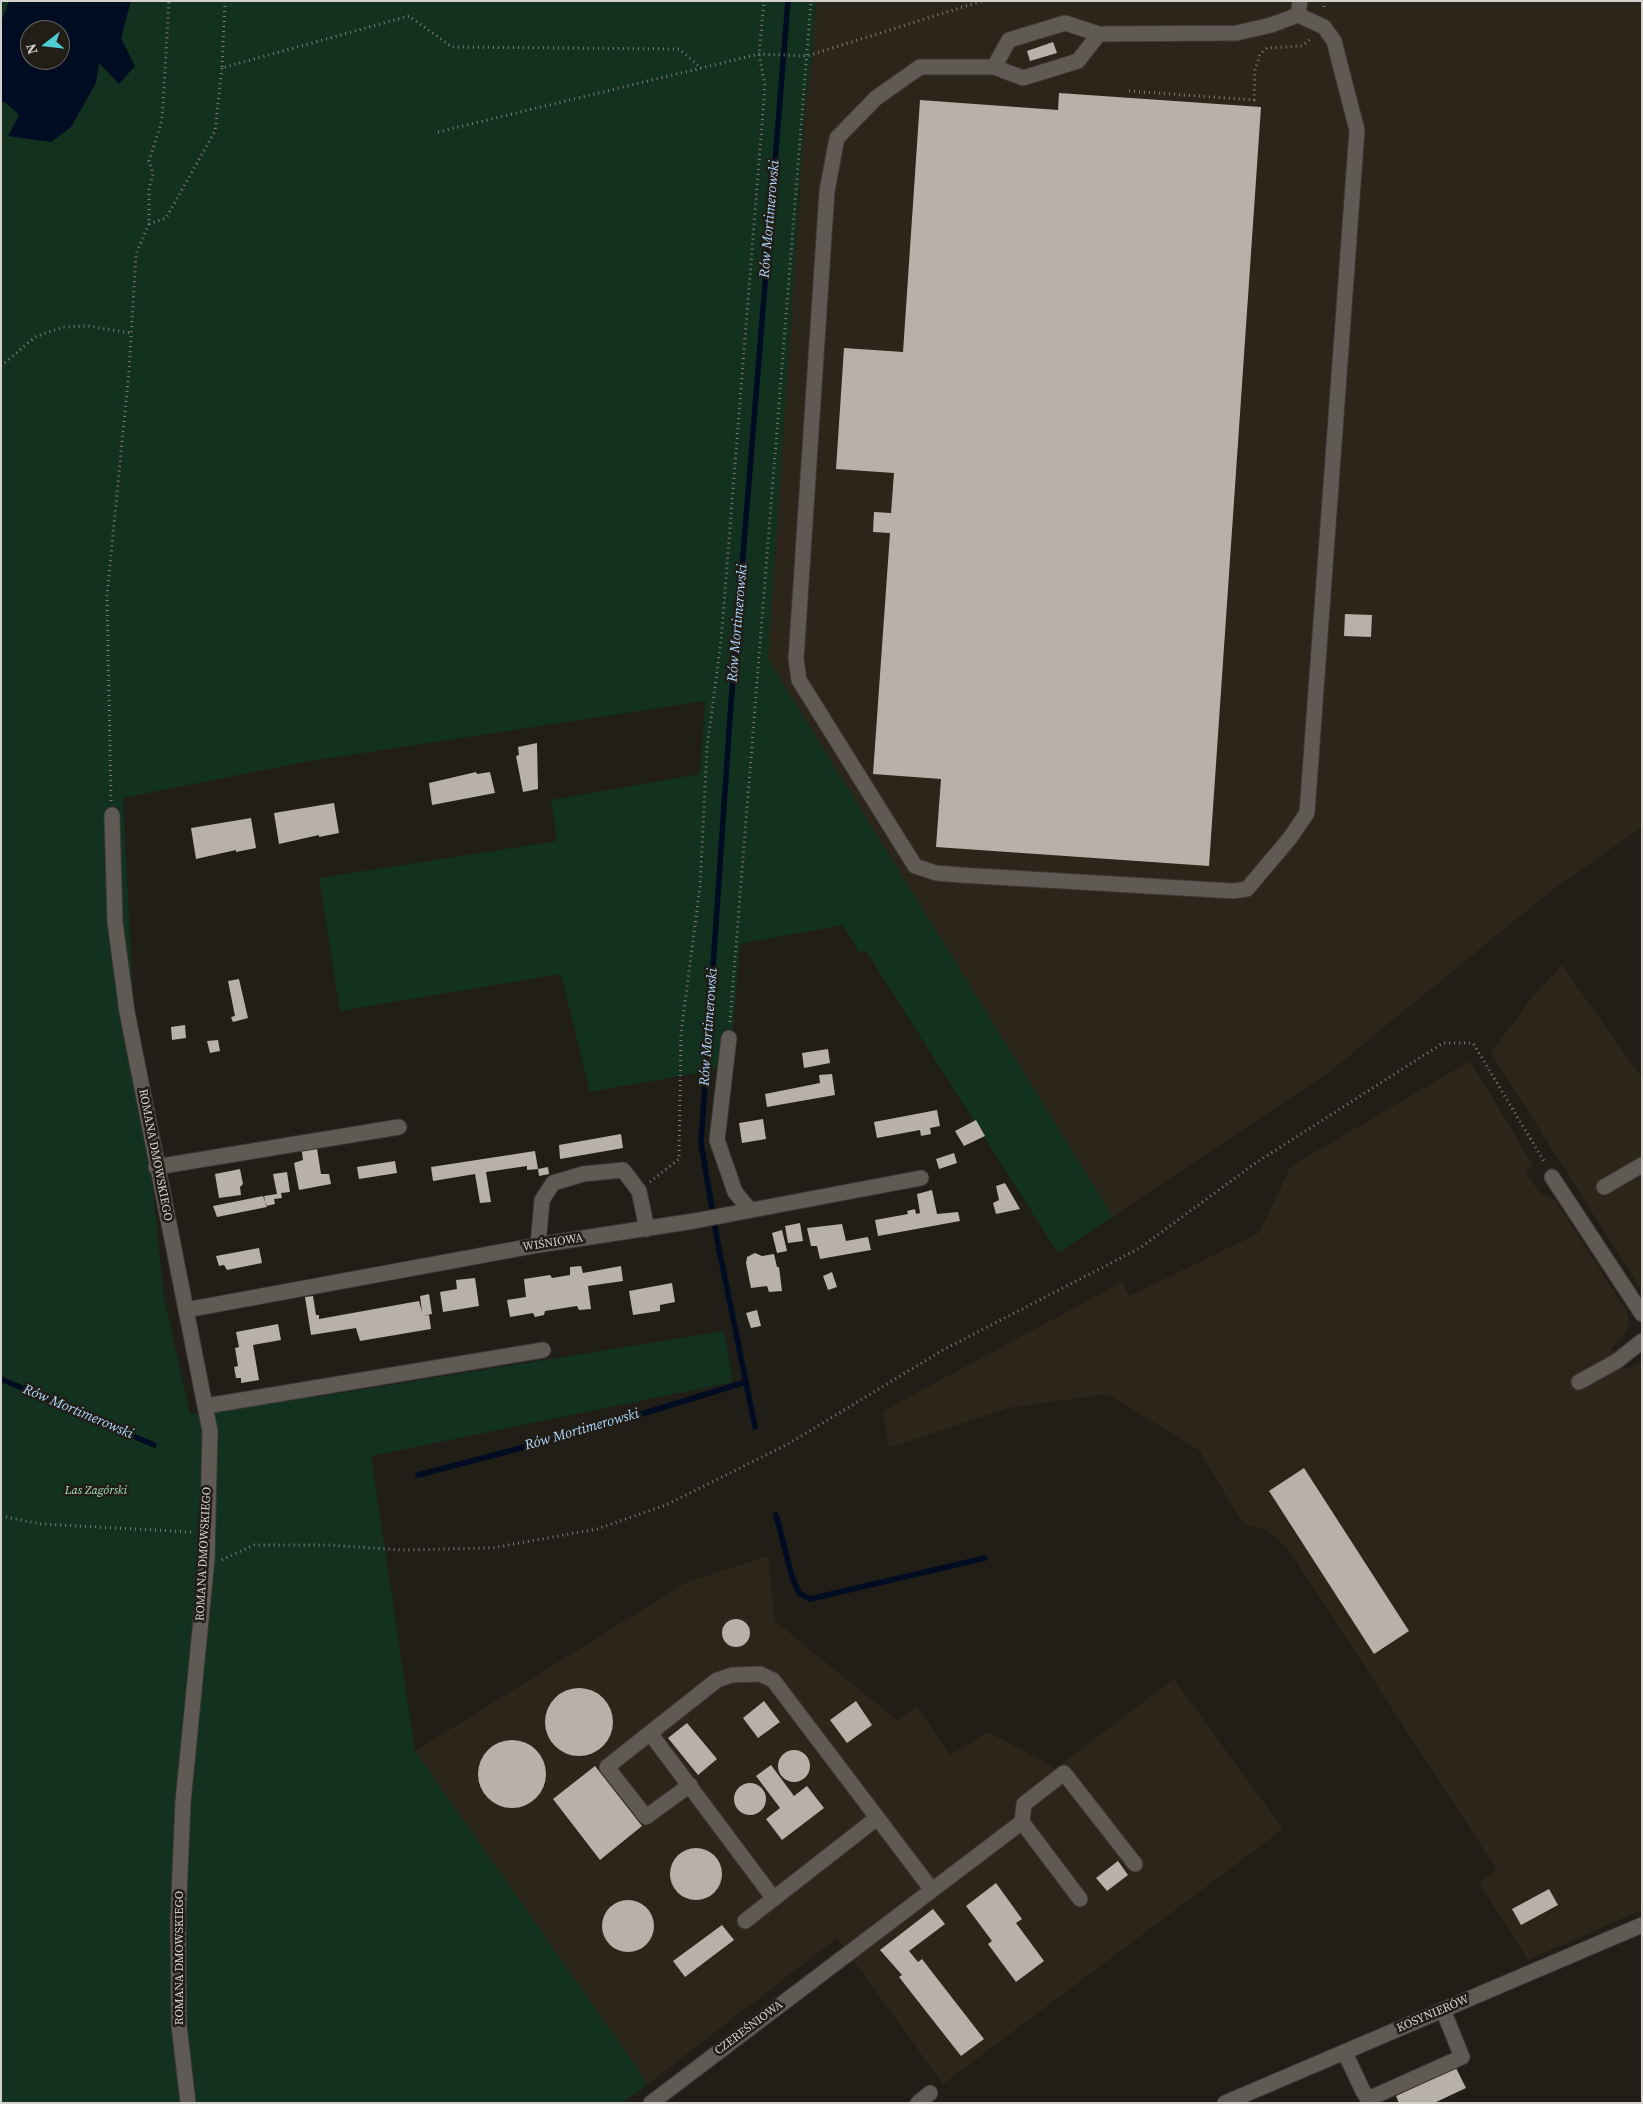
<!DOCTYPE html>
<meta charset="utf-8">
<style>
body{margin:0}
#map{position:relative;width:1643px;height:2104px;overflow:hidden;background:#211d17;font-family:"Source Serif 4",serif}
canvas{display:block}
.frame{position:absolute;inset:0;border:2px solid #d4d1cd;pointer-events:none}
.north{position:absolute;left:20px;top:20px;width:50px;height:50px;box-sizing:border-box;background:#211d17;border:1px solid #696560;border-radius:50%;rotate:254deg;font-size:14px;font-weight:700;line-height:20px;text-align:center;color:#d4d1cd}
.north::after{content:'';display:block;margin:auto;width:18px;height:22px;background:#51ccd1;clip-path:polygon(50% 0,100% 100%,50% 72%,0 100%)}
</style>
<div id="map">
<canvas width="1643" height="2104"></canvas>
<div class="frame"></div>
<div class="north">N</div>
</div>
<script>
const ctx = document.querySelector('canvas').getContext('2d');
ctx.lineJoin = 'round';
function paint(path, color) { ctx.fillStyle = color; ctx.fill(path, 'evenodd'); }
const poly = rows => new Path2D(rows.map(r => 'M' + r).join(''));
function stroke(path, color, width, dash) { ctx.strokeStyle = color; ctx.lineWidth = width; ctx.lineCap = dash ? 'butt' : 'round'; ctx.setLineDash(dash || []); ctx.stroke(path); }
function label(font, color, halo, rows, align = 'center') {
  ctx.font = font + ' "Source Serif 4",serif'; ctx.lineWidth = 5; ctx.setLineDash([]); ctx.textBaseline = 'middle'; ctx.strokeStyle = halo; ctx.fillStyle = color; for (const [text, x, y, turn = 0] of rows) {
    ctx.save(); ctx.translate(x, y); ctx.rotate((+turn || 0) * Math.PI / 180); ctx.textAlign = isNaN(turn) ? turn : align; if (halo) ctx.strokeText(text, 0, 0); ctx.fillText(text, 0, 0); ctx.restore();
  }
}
const built = poly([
 [815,1,1642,1,1642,827,1551,891,1328,1073,1113,1217,768,659,806,96,812,60],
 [1562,965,1642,1078,1642,1291,1491,1053,1532,997],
 [1470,1061,1533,1165,1526,1174,1540,1193,1555,1200,1628,1313,1628,1327,1623,1338,1611,1349,1617,1361,1624,1370,1642,1362,1642,1910,1528,1960,1479,1883,1497,1870,1289,1550,1267,1530,1243,1524,1199,1450,1107,1394,1008,1408,889,1448,883,1411,1122,1282,1129,1296,1259,1233,1291,1166],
 [768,1556,775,1621,897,1720,917,1707,950,1755,988,1732,1056,1768,1174,1679,1283,1829,943,2084,837,1938,648,2084,415,1751,687,1582]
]);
const green = poly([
 [1,1,816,1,812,60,806,96,768,659,1113,1217,1058,1253,866,951,859,952,843,925,740,944,730,1067,590,1092,561,974,340,1011,319,878,557,841,551,800,700,774,705,701,304,762,123,798,133,995,164,1297,190,1414,315,1397,724,1331,733,1382,371,1456,415,1751,648,2084,622,2103,1,2103],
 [30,30,60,30,60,60,30,60]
]);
const water = poly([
 [9,1,131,1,121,38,135,66,119,84,99,63,96,83,71,127,51,142,8,136,19,115,5,102,1,102,1,22],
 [30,30,60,30,60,60,30,60]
]);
const stream = poly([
 [1,1379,154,1445],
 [755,1427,718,1244,701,1143,731,703,788,1],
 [418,1475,586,1431,746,1382],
 [776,1515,792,1577,799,1593,810,1599,985,1558]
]);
const building = poly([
 [1053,42,1057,53,1030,61,1027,51],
 [1059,93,1261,107,1209,866,936,847,941,779,873,774,890,533,873,532,874,512,891,513,894,473,836,469,844,348,903,352,920,100,1058,110],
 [1345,614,1372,615,1371,637,1344,636],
 [537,743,538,789,523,792,516,756,519,755,518,747],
 [476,772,477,774,490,772,495,793,432,805,429,783],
 [334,803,339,833,319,837,319,835,279,844,274,813],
 [251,818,256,848,236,852,236,850,196,859,191,828],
 [239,979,248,1018,233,1022,231,1017,235,1016,228,981],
 [185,1025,186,1038,172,1040,171,1027],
 [218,1040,220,1051,210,1053,207,1041],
 [828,1049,830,1063,804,1068,802,1053],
 [832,1074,835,1095,767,1107,765,1094,820,1083,819,1075],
 [937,1110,940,1126,930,1128,931,1134,921,1136,920,1130,877,1138,874,1122],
 [763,1119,766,1139,742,1143,739,1123],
 [976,1120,985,1136,964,1146,955,1131],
 [621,1134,623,1148,560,1159,559,1145],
 [316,1142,321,1174,329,1174,331,1184,299,1190,294,1163,303,1160,301,1145],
 [535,1151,538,1169,527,1170,527,1166,486,1172,491,1202,480,1203,475,1174,433,1181,431,1167],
 [954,1153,957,1163,939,1169,936,1159],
 [395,1161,397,1173,359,1179,357,1167],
 [548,1167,549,1174,539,1176,538,1169],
 [240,1169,243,1184,240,1187,241,1195,219,1198,215,1174],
 [287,1172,290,1192,281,1193,282,1198,274,1199,275,1204,266,1206,264,1196,277,1194,273,1174],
 [1005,1183,1020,1209,996,1214,993,1203,999,1200,996,1186],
 [932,1190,937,1214,958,1212,960,1221,878,1236,875,1220,908,1214,907,1211,915,1209,916,1214,920,1213,917,1194],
 [263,1196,267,1207,217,1217,213,1206],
 [800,1223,803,1241,788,1243,785,1226],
 [842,1224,846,1241,868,1237,871,1250,820,1259,817,1246,811,1246,807,1228],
 [782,1230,787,1251,777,1253,772,1233],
 [259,1248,262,1263,227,1270,224,1265,219,1266,216,1256],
 [755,1253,762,1256,774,1254,777,1267,779,1267,782,1291,769,1292,767,1286,751,1288,746,1263,747,1257],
 [581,1266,583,1273,621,1266,623,1281,588,1286,591,1309,579,1310,577,1306,545,1311,544,1315,535,1317,533,1313,510,1317,507,1300,526,1297,524,1279,550,1275,552,1278,570,1275,570,1267],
 [832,1272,837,1287,828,1290,823,1276],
 [475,1278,479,1306,443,1312,440,1292,457,1289,456,1280],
 [672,1283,675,1302,660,1305,660,1311,633,1315,629,1291],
 [429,1294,432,1314,422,1316,429,1315,431,1329,360,1341,356,1328,311,1335,305,1297,313,1296,316,1315,319,1315,319,1319,419,1301,422,1312,420,1296],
 [757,1310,761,1326,751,1328,746,1313],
 [278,1324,281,1340,253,1345,259,1380,241,1383,241,1378,236,1378,234,1367,238,1366,235,1348,239,1347,236,1332],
 [1304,1468,1409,1631,1374,1654,1269,1491],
 '722 1633a14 14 0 1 1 28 0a14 14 0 1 1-28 0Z',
 '545 1722a34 34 0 1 1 68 0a34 34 0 1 1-68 0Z',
 [764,1701,780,1722,758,1738,743,1718],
 [856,1701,872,1725,847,1743,830,1720],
 [687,1723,717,1759,698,1775,668,1738],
 '478 1774a34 34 0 1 1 68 0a34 34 0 1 1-68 0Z',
 '778 1766a16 16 0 1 1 32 0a16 16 0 1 1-32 0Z',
 [771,1765,794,1796,807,1786,824,1808,782,1840,766,1819,780,1808,756,1776],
 [595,1766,642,1826,600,1860,553,1799],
 '734 1799a16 16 0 1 1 32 0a16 16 0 1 1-32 0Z',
 '670 1874a26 26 0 1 1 52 0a26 26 0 1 1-52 0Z',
 [1118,1861,1128,1875,1107,1891,1096,1878],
 [996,1883,1022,1919,1016,1923,1044,1961,1016,1982,988,1944,992,1941,966,1906],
 [1549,1889,1558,1905,1521,1925,1512,1909],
 '602 1926a26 26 0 1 1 52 0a26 26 0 1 1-52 0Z',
 [933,1909,945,1924,909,1951,918,1962,922,1959,984,2039,961,2056,899,1977,902,1975,880,1950],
 [722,1925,734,1940,685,1977,673,1961],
 [1456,2068,1466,2088,1434,2103,1399,2103,1396,2096]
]);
const path = poly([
 [225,1,222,68,409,16,452,47,679,49,701,68],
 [1323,1,1325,10],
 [1129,91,1254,100,1255,70,1260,54,1267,48,1302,46,1312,38],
 [438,132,759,54,807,56,982,1],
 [149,224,166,218,215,131,222,68],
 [1,366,35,337,63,327,88,326,131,333],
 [111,801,107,596,129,371,136,254,149,224,149,189,153,174,149,161,162,120,169,1],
 [730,1022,811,1],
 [650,1182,679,1159,681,1033,700,887,707,748,721,641,765,86,759,54,764,1],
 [1,1516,41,1524,192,1532],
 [222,1560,254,1545,329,1545,403,1550,492,1548,597,1529,666,1505,788,1444,943,1350,1140,1248,1254,1164,1443,1043,1473,1043,1545,1163]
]);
const minor = poly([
 [1298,15,1324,27,1334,41,1357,130,1307,813,1290,838,1247,889,1233,891,960,875,936,873,915,866,799,680,796,659,827,191,837,138,876,98,920,67,994,67,1009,40,1065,23,1099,34,1237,33,1271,25,1298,15,1300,1],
 [994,67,1023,78,1078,61,1099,34],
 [112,815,115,922,127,1012,210,1431,207,1559,183,1802,178,1921,179,2025,188,2103],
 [729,1038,717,1140,735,1192,750,1210],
 [156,1167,399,1127],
 [1552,1177,1642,1314],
 [1604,1187,1642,1165],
 [538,1245,542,1200,553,1183,583,1174,623,1170,639,1191,647,1229],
 [186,1310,538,1245,694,1221,921,1178],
 [1579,1382,1617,1361,1642,1341],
 [206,1406,543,1350],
 [650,1733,717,1680,732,1675,760,1674,773,1680,932,1890],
 [690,1785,646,1817,607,1767,650,1733,774,1899],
 [1022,1822,1024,1804,1064,1773,1135,1864],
 [745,1921,877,1818],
 [1345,2053,1363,2091,1368,2099,1462,2057,1443,2010],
 [651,2103,1022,1822,1080,1899],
 [918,2103,930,2093],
 [1225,2103,1642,1925]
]);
const streetNames = [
 ["ROMANA DMOWSKIEGO",155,1155,79],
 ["WIŚNIOWA",553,1243,-9],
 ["ROMANA DMOWSKIEGO",204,1554,-87],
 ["ROMANA DMOWSKIEGO",180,1958,-90],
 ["KOSYNIERÓW",1433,2014,-23],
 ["CZEREŚNIOWA",749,2028,-37]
];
const parkNames = [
 ["Las Zagórski",96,1491]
];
const waterNames = [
 ["Rów Mortimerowski",770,219,-85],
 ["Rów Mortimerowski",738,623,-85],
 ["Rów Mortimerowski",709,1027,-86],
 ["Rów Mortimerowski",78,1412,23],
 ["Rów Mortimerowski",582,1430,-16]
];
paint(built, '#2c251a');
paint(green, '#12311f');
paint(water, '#000c22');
stroke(stream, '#000c22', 5.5);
paint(building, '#b7b1a9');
stroke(minor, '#3b3734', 17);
stroke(path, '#817e79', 3, [1, 4]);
stroke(minor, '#5f5a53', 15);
label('12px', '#d4d1cd', '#211d17', streetNames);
label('italic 12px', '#a2e1b9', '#211d17', parkNames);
label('italic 14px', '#b1d8ff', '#211d17', waterNames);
</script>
